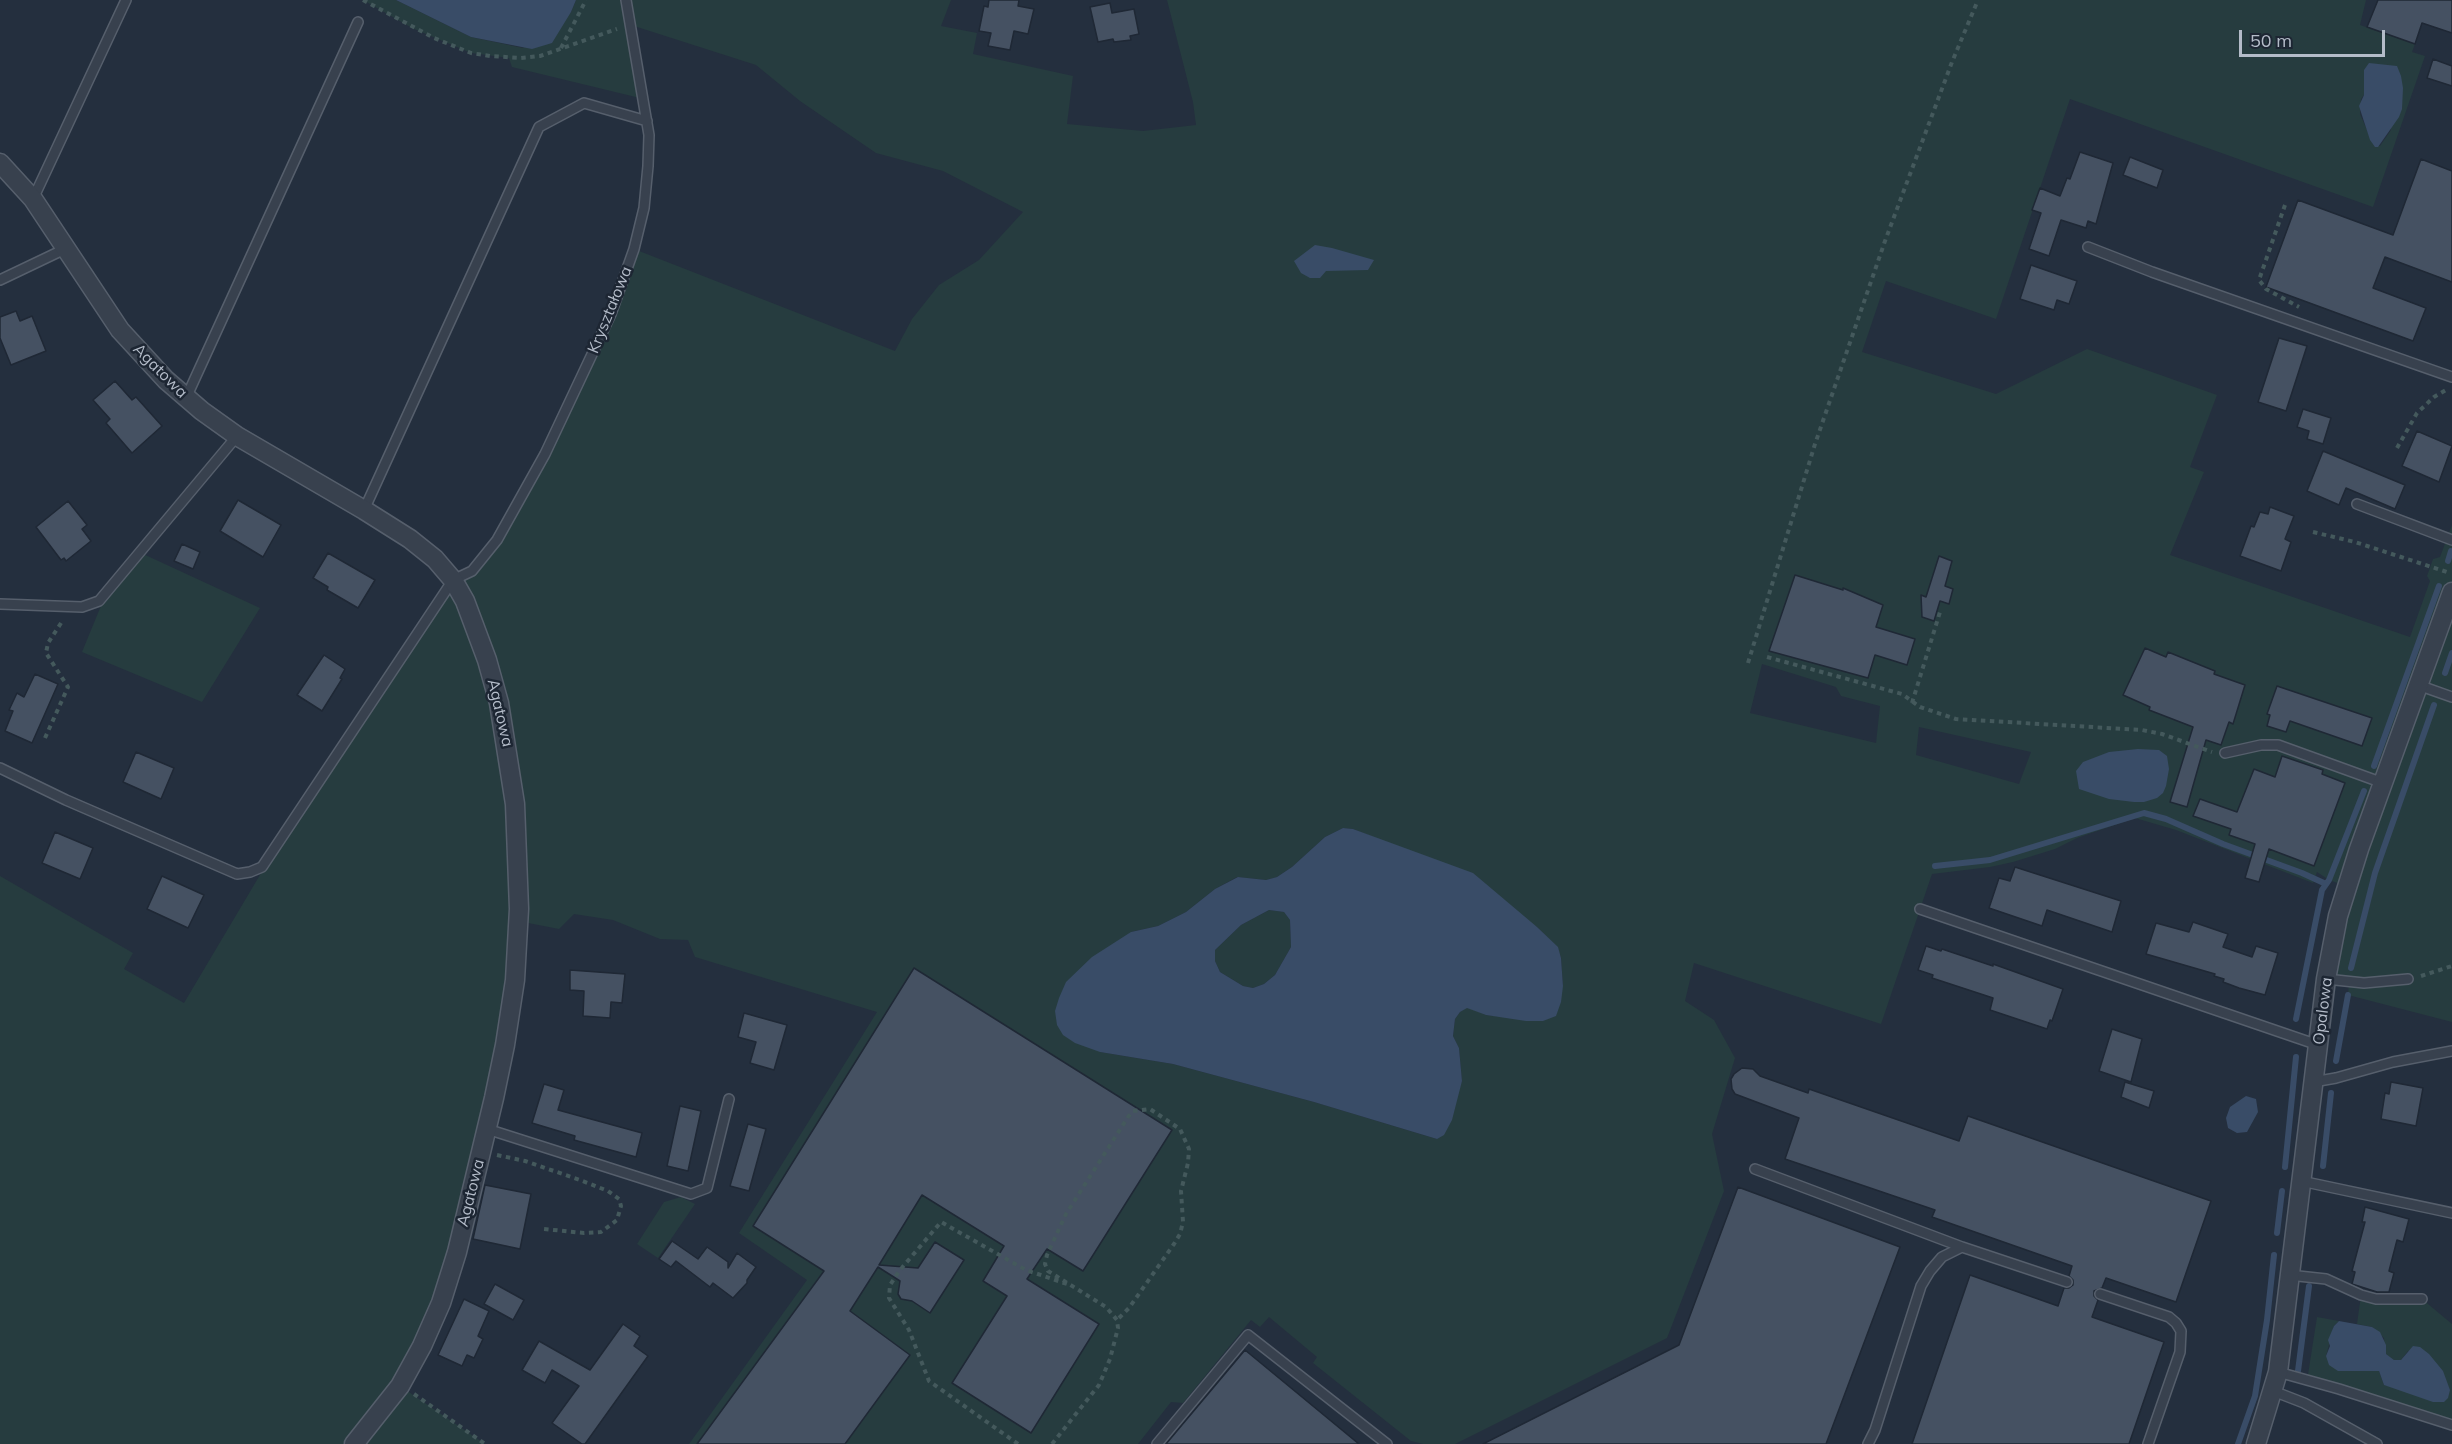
<!DOCTYPE html>
<meta charset="utf-8">
<style>
body{margin:0}
#map{position:relative;width:2452px;height:1444px;overflow:hidden;background:#242f3e;font-family:Mulish,sans-serif}
canvas{display:block}
.scale{position:absolute;left:2239px;top:30px;width:146px;height:27px;box-sizing:border-box;border:3px solid #b4bcc9;border-top:0;padding-left:8px;font-size:18px;line-height:21px;white-space:nowrap;color:#b4bcc9;-webkit-text-stroke:4px #1d2633;paint-order:stroke}
</style>
<div id="map">
<canvas width="2452" height="1444"></canvas>
<div class="scale">50 m</div>
</div>
<script>
const ctx = document.querySelector('canvas').getContext('2d');
ctx.lineJoin = 'round';
function paint(path, color) { ctx.fillStyle = color; ctx.fill(path, 'evenodd'); }
const poly = rows => new Path2D(rows.map(r => 'M' + r).join(''));
function stroke(path, color, width, dash) { ctx.strokeStyle = color; ctx.lineWidth = width; ctx.lineCap = dash ? 'butt' : 'round'; ctx.setLineDash(dash || []); ctx.stroke(path); }
function label(font, color, halo, rows, align = 'center') {
  ctx.font = font + ' Mulish,sans-serif'; ctx.lineWidth = 5; ctx.setLineDash([]); ctx.textBaseline = 'middle'; ctx.strokeStyle = halo; ctx.fillStyle = color; for (const [text, x, y, turn = 0] of rows) {
    ctx.save(); ctx.translate(x, y); ctx.rotate((+turn || 0) * Math.PI / 180); ctx.textAlign = isNaN(turn) ? turn : align; if (halo) ctx.strokeText(text, 0, 0); ctx.fillText(text, 0, 0); ctx.restore();
  }
}
const green = poly([
 [363,0,396,0,471,37,523,48,571,12,576,0,951,0,941,26,977,33,973,54,1073,76,1067,124,1143,131,1196,125,1193,102,1167,0,2366,0,2360,25,2415,44,2412,52,2425,56,2373,207,2070,99,1996,319,1886,281,1862,352,1996,394,2087,349,2217,395,2190,467,2204,472,2170,555,2410,637,2430,581,2427,576,2433,559,2440,557,2452,525,2452,1022,2348,995,2349,982,2326,979,2346,886,2329,880,2317,872,2313,883,2176,830,2135,818,2077,838,2055,849,2013,862,1990,867,1932,874,1881,1024,1694,963,1685,1001,1714,1020,1735,1058,1712,1134,1724,1191,1667,1338,1455,1444,1423,1444,1411,1441,1313,1363,1317,1357,1269,1317,1260,1327,1251,1320,1183,1403,1171,1402,1138,1444,689,1444,807,1280,739,1233,877,1012,695,957,688,940,660,939,613,920,574,914,559,929,518,921,515,980,457,1252,400,1386,485,1444,0,1444,0,876,133,953,124,969,184,1003,270,858,453,580,463,577,497,540,591,360,634,249,895,351,912,319,939,285,979,260,1023,212,943,171,876,153,800,101,756,65,631,25,644,99,512,67,509,58,471,53,412,28],
 [2364,70,2391,130,2380,146,2373,144,2360,114,2361,99,2364,95],
 [1762,664,1836,687,1841,696,1880,706,1876,743,1750,713],
 [1919,727,2031,752,2019,784,1916,755],
 [1343,828,1353,829,1385,842,1537,927,1557,947,1561,958,1563,986,1543,1021,1486,1015,1467,1007,1460,1012,1455,1019,1453,1036,1459,1048,1462,1081,1437,1139,1314,1102,1173,1064,1100,1052,1131,932,1158,926,1186,912,1215,889,1237,877,1266,880,1277,877,1292,867,1325,837],
 [141,553,260,608,202,702,82,652,105,596],
 [1269,910,1284,912,1290,920,1291,947,1275,975,1264,984,1253,988,1243,986,1220,972,1215,961,1215,950,1241,925],
 [681,1197,695,1204,658,1258,637,1244,664,1202],
 [2361,1295,2422,1299,2452,1324,2452,1425,2307,1381,2317,1317,2339,1321,2334,1326,2326,1356,2354,1371,2379,1371,2384,1385,2450,1390,2446,1382,2408,1351,2401,1360,2394,1360,2385,1354,2384,1338,2372,1327,2357,1324]
]);
const water = poly([
 [396,0,576,0,571,12,552,43,532,49,471,37],
 [2369,63,2397,66,2401,76,2403,88,2402,109,2399,117,2378,147,2375,147,2370,140,2359,106,2364,95,2364,70],
 [1315,245,1332,248,1374,260,1368,270,1326,271,1320,278,1310,278,1301,273,1294,261],
 [2138,749,2159,750,2167,756,2169,769,2166,786,2163,793,2157,798,2144,802,2134,802,2109,799,2079,789,2076,771,2083,762,2109,752],
 [1343,828,1353,829,1473,873,1537,927,1558,947,1561,958,1563,986,1561,1002,1556,1016,1543,1021,1526,1021,1486,1015,1467,1008,1460,1012,1455,1019,1453,1036,1459,1048,1462,1081,1452,1120,1444,1135,1437,1139,1314,1102,1173,1064,1100,1052,1075,1043,1063,1035,1057,1025,1055,1011,1059,998,1066,982,1092,957,1131,932,1158,926,1186,912,1215,889,1238,877,1266,880,1277,877,1292,867,1325,837],
 [1269,910,1284,912,1290,920,1291,947,1275,975,1264,984,1253,988,1243,986,1220,972,1215,961,1215,950,1241,925],
 [2246,1096,2256,1099,2258,1112,2247,1132,2237,1133,2228,1128,2226,1118,2230,1107],
 [2339,1321,2372,1327,2380,1332,2386,1345,2386,1354,2394,1360,2401,1360,2413,1346,2420,1347,2429,1354,2443,1371,2450,1390,2448,1398,2444,1402,2433,1402,2384,1385,2379,1371,2338,1371,2329,1365,2326,1356,2330,1346,2328,1340,2334,1326]
]);
const stream = poly([
 [2448,561,2451,551],
 [2445,673,2452,653],
 [2374,766,2439,586],
 [1935,866,1990,860,2144,813,2166,819,2223,844,2302,873,2326,884],
 [2351,968,2375,873,2434,705],
 [2296,1019,2322,890,2329,880,2364,791],
 [2336,1061,2348,995],
 [2323,1166,2331,1093],
 [2285,1167,2296,1057],
 [2277,1233,2282,1191],
 [2298,1371,2309,1286],
 [2238,1444,2255,1396,2267,1320,2274,1255]
]);
const building = poly([
 [989,0,1019,0,1018,6,1034,9,1028,34,1014,31,1010,50,988,46,991,33,979,31,984,6,988,7,989,0],
 [2378,0,2452,0,2452,33,2422,23,2415,44,2367,27,2378,0],
 [1110,3,1112,13,1134,9,1139,34,1130,36,1131,40,1114,42,1113,39,1098,42,1090,7,1110,3],
 [2433,59,2452,66,2452,86,2427,78,2433,59],
 [2080,152,2113,163,2096,224,2088,221,2086,228,2061,220,2049,256,2029,249,2041,213,2032,210,2040,188,2060,196,2067,178,2070,179,2080,152],
 [2130,157,2163,170,2157,188,2123,175,2130,157],
 [2421,159,2452,171,2452,282,2385,257,2373,288,2426,308,2413,341,2266,287,2298,200,2393,235,2421,159],
 [2031,265,2077,281,2069,304,2057,300,2054,310,2020,299,2031,265],
 [16,311,20,321,32,316,46,351,11,365,0,338,0,317,16,311],
 [2279,338,2307,346,2286,411,2258,402,2279,338],
 [115,381,132,400,136,397,162,426,132,453,106,423,110,419,93,400,115,381],
 [2303,409,2331,418,2323,444,2307,439,2309,431,2297,427,2303,409],
 [2417,431,2452,446,2439,482,2402,466,2417,431],
 [2323,451,2405,485,2395,509,2346,488,2339,505,2307,491,2323,451],
 [238,500,281,525,263,557,220,531,238,500],
 [68,501,87,525,82,529,91,541,66,561,64,558,61,560,36,527,68,501],
 [2270,507,2294,516,2285,539,2291,542,2281,571,2240,556,2251,526,2254,527,2260,512,2268,514,2270,507],
 [182,544,200,552,193,569,174,561,182,544],
 [328,553,375,580,358,608,327,590,328,587,313,578,328,553],
 [1939,556,1952,561,1945,586,1953,589,1949,604,1940,601,1934,621,1922,617,1921,595,1926,597,1939,556],
 [1795,575,1843,590,1843,588,1883,605,1876,627,1915,639,1907,665,1875,655,1868,678,1769,651,1795,575],
 [2145,648,2166,657,2168,652,2215,671,2214,674,2245,685,2233,724,2229,722,2221,745,2206,740,2187,807,2170,802,2193,727,2149,710,2150,707,2123,695,2145,648],
 [324,655,345,669,340,678,342,679,322,711,297,695,324,655],
 [35,674,58,684,32,743,5,731,13,711,9,710,17,693,24,697,35,674],
 [2277,686,2372,718,2362,746,2290,721,2286,732,2267,726,2270,715,2267,714,2277,686],
 [136,752,174,768,161,799,123,782,136,752],
 [2282,756,2323,770,2322,774,2345,783,2314,866,2269,849,2259,882,2245,878,2255,844,2229,835,2231,829,2193,816,2200,799,2237,812,2254,769,2275,777,2282,756],
 [55,832,93,848,80,879,42,863,55,832],
 [2015,867,2121,901,2112,932,2047,910,2042,926,1989,908,1999,878,2010,881,2015,867],
 [162,876,204,895,188,928,147,909,162,876],
 [2193,922,2228,934,2223,947,2252,957,2256,946,2278,953,2265,995,2239,988,2223,982,2224,979,2214,976,2215,974,2146,954,2156,923,2189,932,2193,922],
 [1926,946,1941,951,1942,949,1993,966,1993,964,2063,989,2052,1021,2050,1020,2047,1029,1990,1010,1993,998,1932,978,1933,975,1918,970,1926,946],
 [914,968,1172,1130,1083,1271,1047,1249,1027,1279,1099,1324,1031,1433,952,1383,1007,1296,983,1281,1004,1246,922,1195,879,1265,918,1268,935,1242,964,1260,930,1313,912,1301,901,1299,898,1294,900,1281,878,1267,850,1311,910,1355,845,1444,697,1444,824,1271,753,1226,914,968],
 [570,970,625,974,622,1003,611,1002,610,1018,583,1016,584,991,570,990,570,970],
 [744,1013,787,1025,774,1070,750,1063,756,1042,738,1037,744,1013],
 [2112,1029,2142,1039,2131,1082,2099,1071,2112,1029],
 [1742,1068,1753,1069,1760,1076,1808,1093,1809,1089,1959,1141,1968,1116,2211,1201,2176,1302,2106,1278,2102,1288,2094,1291,2094,1296,2098,1300,2092,1317,2164,1342,2129,1444,1912,1444,1970,1275,2058,1306,2064,1288,2069,1288,2073,1285,2073,1280,2069,1276,2072,1266,1932,1217,1935,1210,1785,1159,1799,1118,1735,1094,1732,1089,1731,1079,1734,1074,1742,1068],
 [2125,1082,2154,1091,2149,1108,2121,1097,2125,1082],
 [2391,1082,2423,1088,2416,1126,2381,1119,2385,1093,2389,1094,2391,1082],
 [544,1084,564,1090,558,1110,642,1133,636,1157,574,1140,575,1136,532,1123,544,1084],
 [680,1106,701,1111,688,1171,667,1166,680,1106],
 [748,1124,766,1129,749,1191,730,1186,748,1124],
 [485,1185,531,1194,520,1249,473,1239,485,1185],
 [1738,1187,1900,1247,1826,1444,1483,1444,1679,1345,1738,1187],
 [2365,1207,2409,1219,2403,1242,2397,1240,2389,1271,2394,1273,2389,1292,2377,1292,2352,1284,2355,1272,2352,1271,2365,1222,2362,1222,2365,1207],
 [672,1241,698,1259,707,1247,728,1262,728,1268,737,1253,756,1267,747,1280,747,1283,733,1298,713,1283,710,1287,676,1261,671,1267,659,1259,672,1241],
 [495,1284,524,1300,513,1320,484,1304,495,1284],
 [464,1299,489,1311,478,1336,483,1339,474,1358,467,1355,462,1366,438,1355,464,1299],
 [623,1324,640,1336,634,1346,648,1356,585,1444,582,1444,552,1423,579,1386,552,1370,545,1383,522,1370,539,1341,590,1370,623,1324],
 [1245,1350,1359,1444,1166,1444,1245,1350]
]);
const path = poly([
 [363,0,434,38,471,53,490,56,521,58,540,56,617,29],
 [561,48,586,0],
 [2285,205,2259,280,2266,289,2299,307],
 [2397,448,2417,413,2434,397,2446,390],
 [2313,532,2355,542,2450,573],
 [1767,657,1902,694,1920,707,1956,719,2142,730,2162,734,2212,752],
 [1748,663,1815,444,1885,241,1952,62,1978,0],
 [1912,703,1940,612],
 [45,738,68,687,46,653,48,643,63,620],
 [2421,976,2452,966],
 [497,1155,525,1161,580,1180,608,1191,619,1199,621,1206,617,1220,601,1232,584,1233,544,1229],
 [414,1394,485,1444],
 [1018,1444,929,1381,909,1330,889,1298,890,1285,900,1270,941,1222,1026,1270,1067,1284],
 [1052,1444,1099,1385,1110,1359,1118,1328,1117,1320,1106,1307,1048,1271,1045,1264,1047,1255,1066,1214,1128,1117,1133,1111,1150,1109,1180,1129,1189,1149,1188,1163,1181,1191,1183,1222,1180,1234,1174,1244,1129,1308,1117,1320]
]);
const service = poly([
 [33,199,126,0],
 [2088,247,2152,272,2452,377],
 [0,280,67,248],
 [186,398,358,22],
 [2357,504,2452,540],
 [364,510,539,127,584,103,647,121],
 [0,604,82,607,99,601,237,436],
 [2418,685,2452,697],
 [2225,753,2261,745,2278,745,2383,783],
 [0,768,66,800,237,874,250,872,262,867,453,580,472,571,497,540,545,454,611,314,634,249,644,208,648,166,649,135,626,0],
 [1920,909,2318,1045],
 [2326,979,2364,983,2408,979],
 [2313,1082,2336,1078,2393,1062,2452,1051],
 [487,1129,691,1194,707,1188,729,1099],
 [1755,1169,1962,1247],
 [2301,1181,2452,1213],
 [2289,1275,2326,1279,2361,1295,2376,1299,2422,1299],
 [2100,1294,2169,1317,2176,1323,2181,1331,2180,1352,2148,1444],
 [2278,1372,2339,1389,2452,1425],
 [2273,1391,2304,1403,2377,1444],
 [1157,1444,1248,1335,1387,1444],
 [1868,1444,1875,1430,1921,1286,1930,1271,1942,1257,1962,1247,2067,1282]
]);
const minor = poly([
 [0,163,33,199,120,330,166,380,202,411,237,436,364,510,410,539,435,559,453,580,465,601,487,660,499,703,515,804,519,909,515,980,505,1045,494,1098,457,1252,441,1303,422,1346,400,1386,354,1444],
 [2256,1444,2278,1372,2326,979,2338,916,2359,849,2452,592]
]);
const streetNames = [
 ["Kryształowa",610,310,-68],
 ["Agatowa",160,371,45],
 ["Agatowa",500,713,77],
 ["Opalowa",2323,1011,-83],
 ["Agatowa",471,1193,-76]
];
paint(green, '#263c3f');
paint(water, '#394c67');
stroke(stream, '#394c67', 6);
paint(building, '#455162');
stroke(building, '#1f2835', 1.5);
stroke(service, '#565f6c', 12);
stroke(minor, '#565f6c', 21);
stroke(path, '#44595c', 4, [4.5, 4.5]);
stroke(service, '#38414e', 9);
stroke(minor, '#38414e', 18);
label('16px', '#b4bcc9', '#1d2633', streetNames);
</script>
